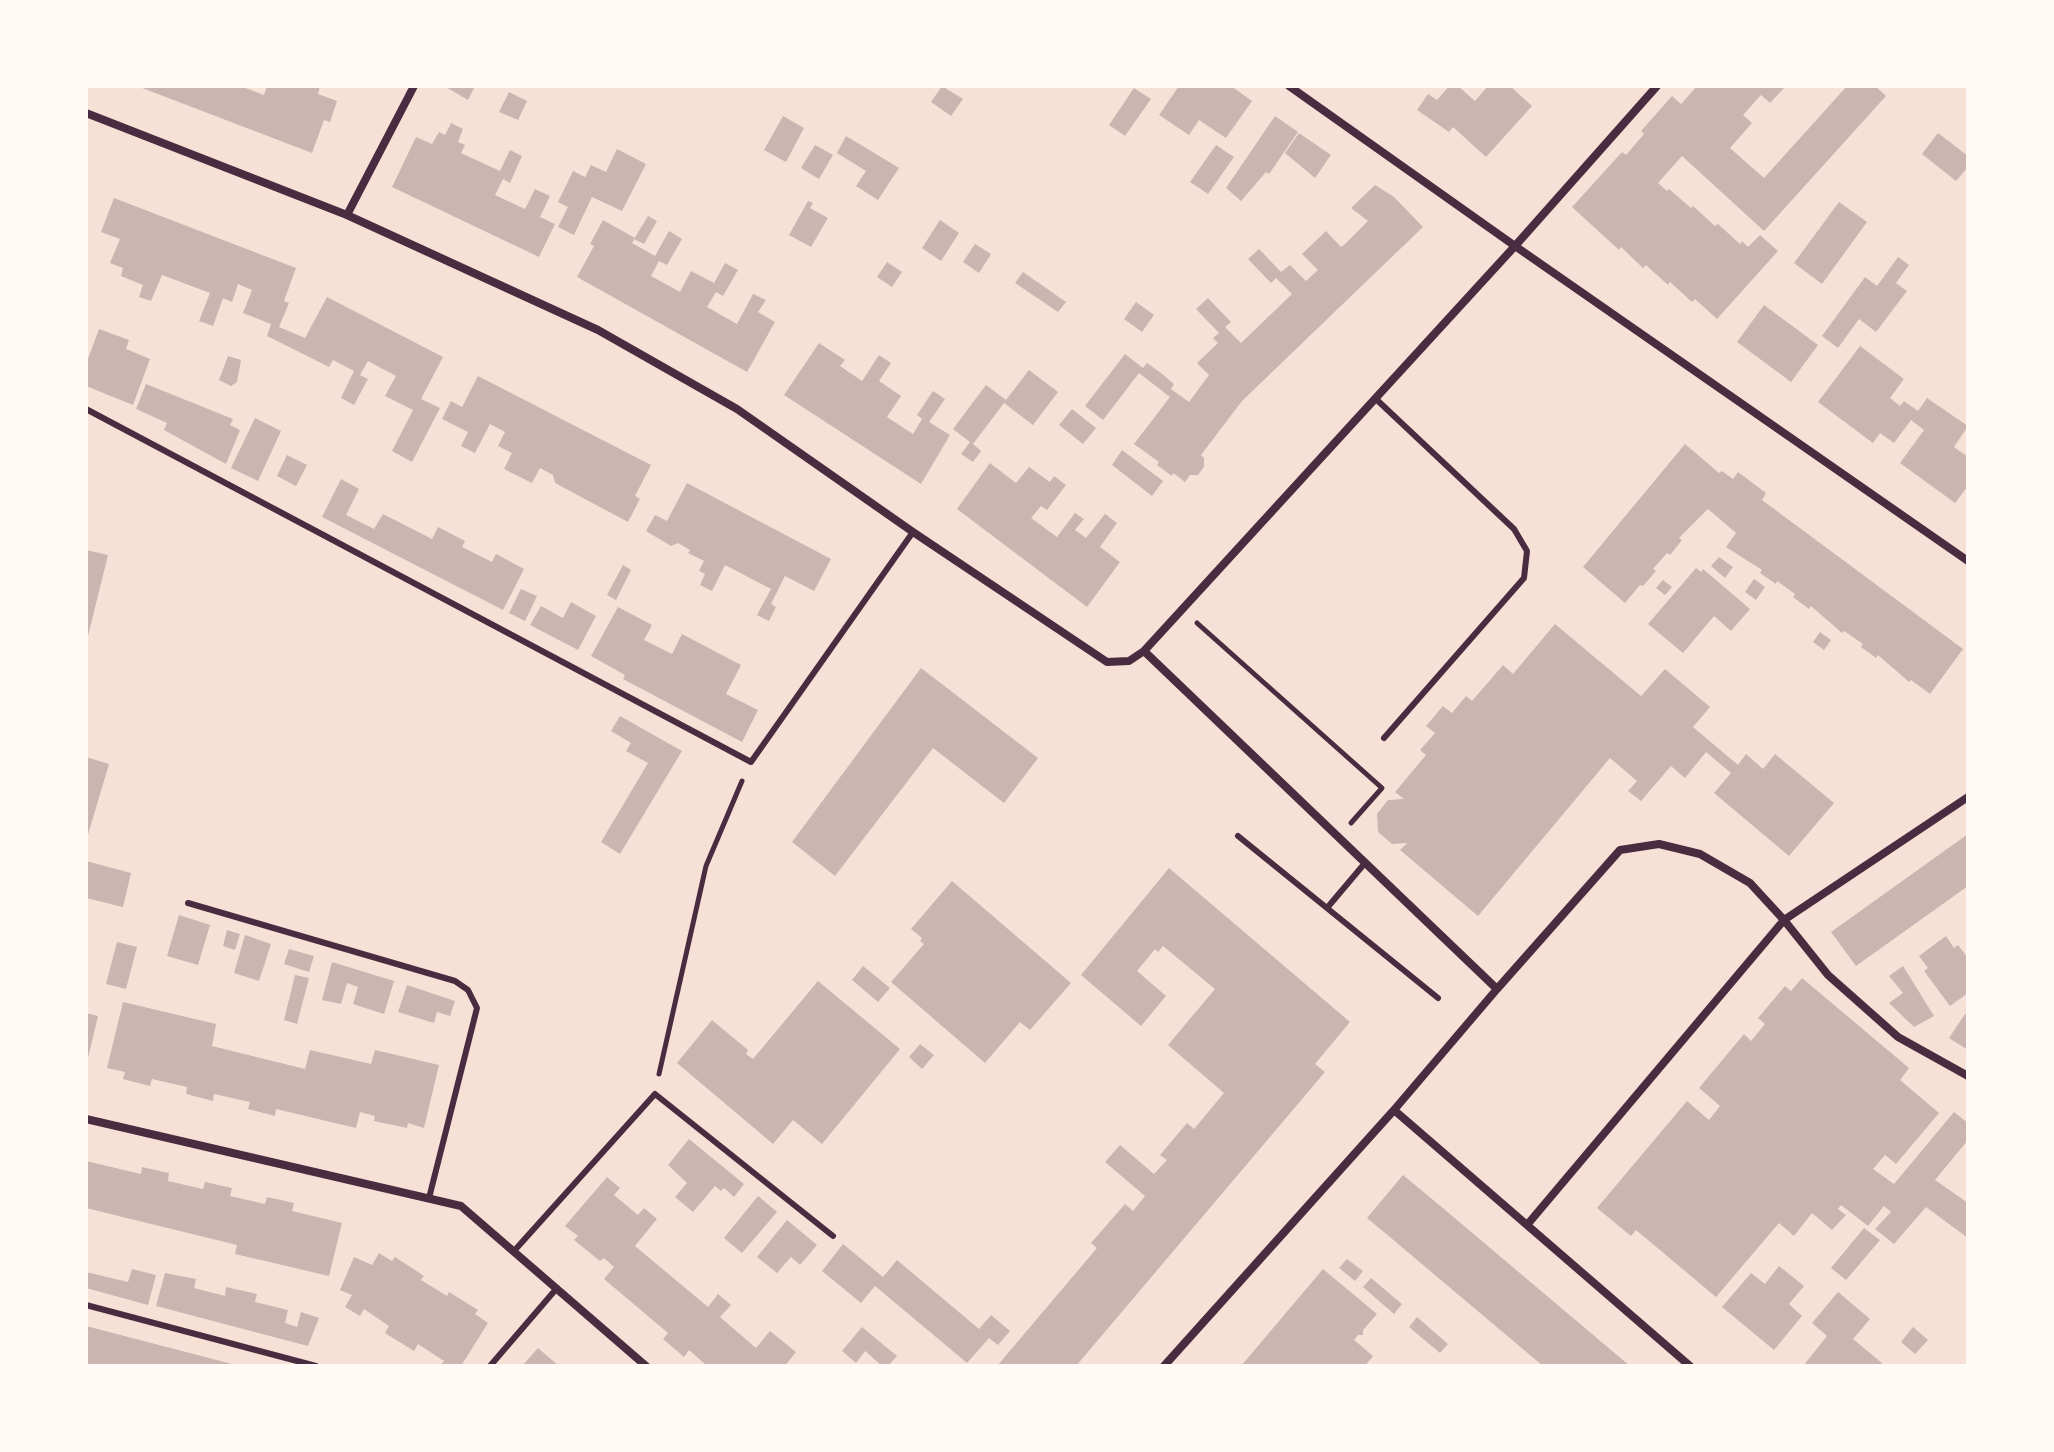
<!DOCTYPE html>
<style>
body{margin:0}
#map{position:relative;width:2054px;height:1452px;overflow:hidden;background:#f7e1d7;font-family:"Source Sans 3",sans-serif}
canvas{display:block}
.frame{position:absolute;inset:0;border:88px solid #fffaf5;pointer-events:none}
</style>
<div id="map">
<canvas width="2054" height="1452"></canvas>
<div class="frame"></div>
</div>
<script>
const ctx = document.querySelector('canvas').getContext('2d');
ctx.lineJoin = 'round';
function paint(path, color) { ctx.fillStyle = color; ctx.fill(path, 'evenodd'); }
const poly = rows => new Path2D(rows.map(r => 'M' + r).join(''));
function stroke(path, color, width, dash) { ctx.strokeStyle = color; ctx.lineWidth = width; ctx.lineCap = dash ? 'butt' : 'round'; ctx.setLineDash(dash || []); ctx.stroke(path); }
const building = poly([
 [137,86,240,86,264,95,267,86,320,86,318,94,337,101,330,122,324,120,312,153],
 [444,86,475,86,468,100],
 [942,86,963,99,951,116,931,102],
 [1179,86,1231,86,1252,101,1226,138,1199,120,1189,135,1159,115],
 [1449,86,1458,86,1475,101,1488,86,1510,86,1532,106,1486,157,1453,127,1449,132,1417,110,1428,94,1437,100],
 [1697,86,1786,86,1770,103,1761,95,1743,115,1752,123,1730,148,1764,178,1847,86,1875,86,1886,96,1764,231,1682,156,1658,183,1667,191,1669,189,1691,208,1693,206,1715,226,1718,224,1740,244,1742,241,1748,247,1760,235,1778,251,1717,319,1695,299,1692,302,1670,282,1668,285,1646,265,1643,268,1621,247,1619,250,1572,207,1622,152,1626,155,1644,134,1641,131,1672,96,1681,104],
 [1134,88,1151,99,1125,136,1109,125],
 [509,92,527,101,518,120,499,112],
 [783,116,804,128,786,162,764,150],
 [1275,116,1298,132,1269,174,1266,172,1241,201,1226,188],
 [451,123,463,129,458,142,465,145,461,153,500,171,510,150,522,156,510,183,503,179,495,195,525,209,535,189,550,196,540,217,555,224,539,257,392,187,416,137,432,144,439,132,445,135],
 [1299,133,1331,155,1315,178,1285,153],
 [1938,133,1968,156,1968,167,1956,181,1922,154],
 [846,136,899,168,878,200,856,186,866,171,837,153],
 [815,145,833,155,819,179,801,168],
 [1216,145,1234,157,1208,194,1190,182],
 [617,149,646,164,622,211,592,197,574,235,558,227,568,207,558,202,573,171,585,177,591,165,606,172],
 [1375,185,1394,197,1423,227,1242,401,1201,455,1204,458,1204,467,1198,475,1190,475,1185,482,1173,473,1172,476,1157,465,1159,462,1134,444,1170,397,1139,373,1103,420,1085,406,1125,354,1143,368,1147,363,1161,373,1174,384,1171,389,1189,402,1209,375,1197,363,1218,343,1213,338,1219,333,1196,309,1208,298,1231,322,1225,327,1241,343,1292,294,1276,278,1271,283,1248,259,1259,249,1281,272,1290,265,1306,281,1318,270,1302,254,1326,231,1341,247,1344,245,1368,221,1351,208],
 [114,198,296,268,284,301,289,303,279,327,305,338,327,297,443,357,421,399,440,408,412,462,392,451,413,410,385,396,396,376,368,361,360,375,368,379,354,405,341,398,354,371,333,360,329,367,267,336,271,324,243,313,252,290,238,284,232,302,223,298,213,326,199,321,210,293,162,275,151,301,139,297,143,285,121,276,123,268,110,263,120,239,101,232],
 [808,201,813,203,810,208,828,218,811,247,789,235],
 [1839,202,1867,222,1822,284,1794,263],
 [648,216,657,221,644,244,634,239],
 [603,220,635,238,632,243,655,256,669,231,682,239,667,265,659,261,651,276,680,292,691,271,714,283,725,263,738,270,723,296,716,292,707,307,737,324,753,294,766,300,758,312,775,322,747,372,577,277,594,246,590,244],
 [940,220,959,233,941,261,922,248],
 [975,244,991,254,979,273,963,262],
 [1898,257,1909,265,1896,283,1907,291,1876,332,1859,319,1838,348,1822,336,1865,277,1877,286],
 [887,262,902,272,892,287,877,277],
 [1023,272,1066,302,1058,312,1015,283],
 [1136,302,1154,315,1142,332,1124,319],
 [1764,305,1818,345,1791,382,1737,342],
 [99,329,129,340,126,349,150,359,133,405,86,386,86,364],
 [819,343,845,360,840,366,862,381,879,355,891,363,879,381,901,396,887,417,913,434,922,419,917,415,933,391,945,399,929,422,950,435,921,484,784,395],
 [1860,346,1904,379,1890,398,1900,406,1904,401,1918,411,1927,398,1968,426,1954,447,1968,457,1968,486,1955,503,1900,463,1924,430,1911,420,1894,443,1880,433,1873,443,1818,402],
 [228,356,241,360,237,382,231,386,219,380],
 [1029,370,1058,392,1033,425,1004,403,973,444,981,451,973,462,961,454,970,442,953,429,986,385,1006,400],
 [478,376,651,465,635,496,640,499,628,522,555,483,553,475,540,468,532,483,504,469,512,453,498,446,505,432,490,424,475,453,461,446,468,432,442,419,451,401,462,407],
 [146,384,233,419,230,425,240,430,226,464,164,430,167,423,136,409],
 [1072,409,1096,428,1083,444,1059,425],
 [255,418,281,431,258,481,231,468],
 [1685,444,1719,473,1722,471,1733,479,1738,472,1766,493,1762,500,1963,649,1930,694,1911,680,1909,682,1878,655,1876,658,1861,647,1863,644,1844,631,1842,633,1811,606,1809,609,1793,597,1795,594,1777,581,1776,584,1760,573,1762,570,1726,547,1736,533,1708,509,1679,538,1682,540,1670,555,1667,553,1653,569,1656,571,1643,586,1640,585,1625,603,1583,567],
 [1122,450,1163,481,1152,496,1112,465],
 [287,455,307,465,296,486,277,476],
 [990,463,1016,483,1029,467,1050,482,1054,476,1066,485,1047,510,1041,506,1031,518,1057,537,1075,513,1084,519,1075,530,1086,538,1105,514,1117,523,1100,547,1120,562,1087,607,957,509],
 [341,479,359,489,346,515,374,529,383,514,432,539,438,527,465,541,462,547,492,562,496,554,524,569,503,610,322,517],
 [687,483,831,559,814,591,785,576,771,604,776,607,769,621,757,615,771,589,725,565,712,591,700,585,705,574,699,571,704,561,688,553,690,550,678,543,671,546,646,531,655,515,667,521],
 [86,550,108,555,87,640,86,640],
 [1719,557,1733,567,1725,578,1711,566],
 [623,565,631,570,616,600,607,595],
 [1696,568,1701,572,1703,569,1750,609,1731,631,1714,616,1683,653,1648,624],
 [1754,579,1765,587,1756,600,1745,592],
 [1663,580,1672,587,1665,595,1656,588],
 [521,589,537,596,525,621,509,613],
 [571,602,596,616,578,650,530,625,541,606,563,618],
 [618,607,652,625,644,640,672,654,682,634,741,665,726,694,758,710,742,742,623,679,625,675,591,656],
 [1555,624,1641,696,1665,669,1710,707,1693,727,1738,765,1746,754,1763,769,1775,754,1834,803,1789,856,1714,793,1731,773,1706,752,1685,778,1671,766,1641,801,1628,791,1637,781,1610,758,1478,916,1400,850,1407,843,1392,844,1378,832,1377,814,1388,800,1404,799,1395,792,1426,755,1420,750,1435,733,1426,726,1443,706,1452,713,1466,696,1472,701,1503,665,1513,674],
 [1820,632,1831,640,1824,650,1813,642],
 [921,668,1038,758,1004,803,933,748,835,876,792,842],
 [620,716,682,751,620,854,601,842,648,763,626,751,631,743,611,731],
 [86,757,109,764,87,838,86,838],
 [1968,834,1968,886,1856,966,1831,932],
 [86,861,131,873,123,907,86,898],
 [1169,868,1350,1022,1315,1064,1325,1072,1076,1366,997,1366,1097,1248,1091,1243,1125,1204,1133,1211,1145,1196,1105,1162,1120,1145,1154,1174,1167,1160,1160,1155,1187,1123,1194,1129,1224,1093,1168,1045,1215,989,1163,946,1158,952,1155,949,1137,971,1166,996,1141,1026,1081,975],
 [952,881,1071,983,1030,1030,1020,1022,985,1063,891,982,924,944,920,941,922,938,911,929],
 [179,915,210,925,198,965,167,956],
 [227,930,240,934,235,950,223,946],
 [245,935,271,944,259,981,234,973],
 [1946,936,1954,948,1958,945,1968,958,1968,993,1950,1006,1924,971,1928,968,1919,956],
 [117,942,137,947,126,989,106,984],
 [289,949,314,956,309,972,284,964],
 [332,962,394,981,384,1014,353,1004,358,987,347,983,341,1004,322,1000],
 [863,966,890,988,878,1002,852,980],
 [1903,966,1934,1016,1914,1027,1889,1003,1903,993,1889,976],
 [295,975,309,978,297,1024,284,1020],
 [1802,978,1909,1068,1900,1080,1939,1113,1896,1164,1885,1155,1873,1169,1894,1184,1954,1112,1968,1123,1968,1140,1935,1180,1968,1203,1968,1238,1926,1207,1894,1244,1875,1229,1891,1212,1884,1206,1868,1226,1841,1205,1838,1209,1846,1215,1832,1230,1812,1213,1794,1236,1779,1223,1716,1297,1636,1230,1631,1236,1597,1208,1687,1101,1709,1120,1720,1106,1699,1088,1744,1034,1751,1041,1765,1024,1758,1018,1785,986,1791,991],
 [818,981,900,1049,822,1144,793,1120,773,1144,677,1063,712,1020,748,1050,746,1054,753,1059],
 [407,985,455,1001,450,1016,437,1012,434,1023,398,1012],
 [123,1002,216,1024,212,1046,305,1069,310,1050,371,1064,375,1050,439,1065,424,1128,408,1123,407,1128,374,1121,375,1116,360,1112,356,1128,276,1109,275,1116,248,1109,250,1102,214,1094,213,1101,186,1094,187,1087,152,1079,150,1086,123,1079,125,1072,107,1068],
 [86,1013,98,1016,87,1062,86,1062],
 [1965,1014,1968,1016,1968,1050,1949,1038],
 [920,1044,934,1055,922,1069,909,1057],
 [689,1139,744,1184,734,1197,724,1188,721,1191,715,1186,693,1212,675,1197,687,1183,668,1165],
 [86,1161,141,1174,142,1167,169,1173,168,1181,203,1189,205,1182,232,1188,230,1196,265,1204,267,1197,281,1200,294,1203,292,1211,342,1223,329,1276,235,1254,237,1245,86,1208],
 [1403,1175,1438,1204,1630,1366,1543,1366,1391,1238,1367,1218],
 [607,1177,620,1188,614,1195,638,1215,644,1208,657,1219,635,1246,708,1307,718,1294,731,1305,720,1317,756,1348,770,1331,796,1352,785,1366,707,1366,689,1350,684,1357,663,1339,668,1333,604,1279,614,1267,604,1258,600,1261,574,1240,578,1236,565,1226],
 [758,1196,777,1212,742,1253,724,1238],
 [787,1220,817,1245,800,1265,791,1257,777,1273,757,1257],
 [1864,1228,1880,1240,1846,1280,1831,1268],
 [843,1244,883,1277,897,1260,979,1329,991,1315,1010,1331,998,1345,989,1338,967,1363,875,1286,861,1303,822,1271],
 [379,1253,392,1261,395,1257,424,1276,421,1280,447,1296,449,1292,478,1310,475,1314,488,1323,461,1366,440,1366,444,1361,418,1344,414,1351,385,1333,389,1326,364,1309,360,1316,345,1307,352,1295,340,1290,354,1257,372,1265],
 [1347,1259,1363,1271,1355,1281,1339,1268],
 [1779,1266,1804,1286,1789,1304,1802,1316,1774,1350,1722,1307,1751,1273,1765,1284],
 [132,1269,156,1275,148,1305,86,1288,86,1272,128,1282],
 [1323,1269,1377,1314,1363,1330,1363,1335,1358,1335,1354,1340,1373,1356,1365,1366,1241,1366],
 [165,1273,196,1279,194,1288,225,1296,226,1287,257,1294,255,1302,288,1310,285,1323,297,1327,301,1312,319,1318,308,1346,156,1306],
 [1371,1278,1402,1304,1394,1314,1363,1287],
 [1838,1292,1870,1319,1853,1339,1882,1363,1880,1366,1803,1366,1827,1336,1812,1323],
 [1417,1317,1448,1344,1440,1353,1409,1327],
 [86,1326,236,1365,236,1366,86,1366],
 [862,1327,897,1356,888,1366,882,1366,865,1351,856,1363,842,1351],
 [1913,1327,1928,1340,1915,1354,1901,1342],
 [538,1348,559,1366,522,1366]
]);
const path = poly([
 [1197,623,1382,788,1351,823],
 [659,1074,706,866,742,781]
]);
const service = poly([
 [1377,400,1514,529,1527,551,1524,578,1384,738],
 [86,409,751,762,913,532],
 [1238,836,1438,998],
 [188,903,455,981,468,990,477,1008,429,1198],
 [1327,908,1365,863],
 [514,1251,655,1094,833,1236],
 [86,1305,316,1366],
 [490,1366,557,1288]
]);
const minor = poly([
 [1289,86,1515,246,1657,86],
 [86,113,347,215,598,330,737,409,913,532,1107,662,1129,661,1144,651],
 [347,215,414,86],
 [1968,561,1515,246,1144,651,1497,989,1620,850,1659,844,1700,854,1750,883,1784,920,1828,975,1898,1037,1968,1076],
 [1394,1110,1690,1366],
 [86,1119,461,1206,646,1366],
 [1527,1225,1784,920,1968,797],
 [1164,1366,1394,1110,1497,989]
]);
paint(building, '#ccb4b1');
stroke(path, '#4a2c40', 5);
stroke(service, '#4a2c40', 6);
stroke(minor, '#4a2c40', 8);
</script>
